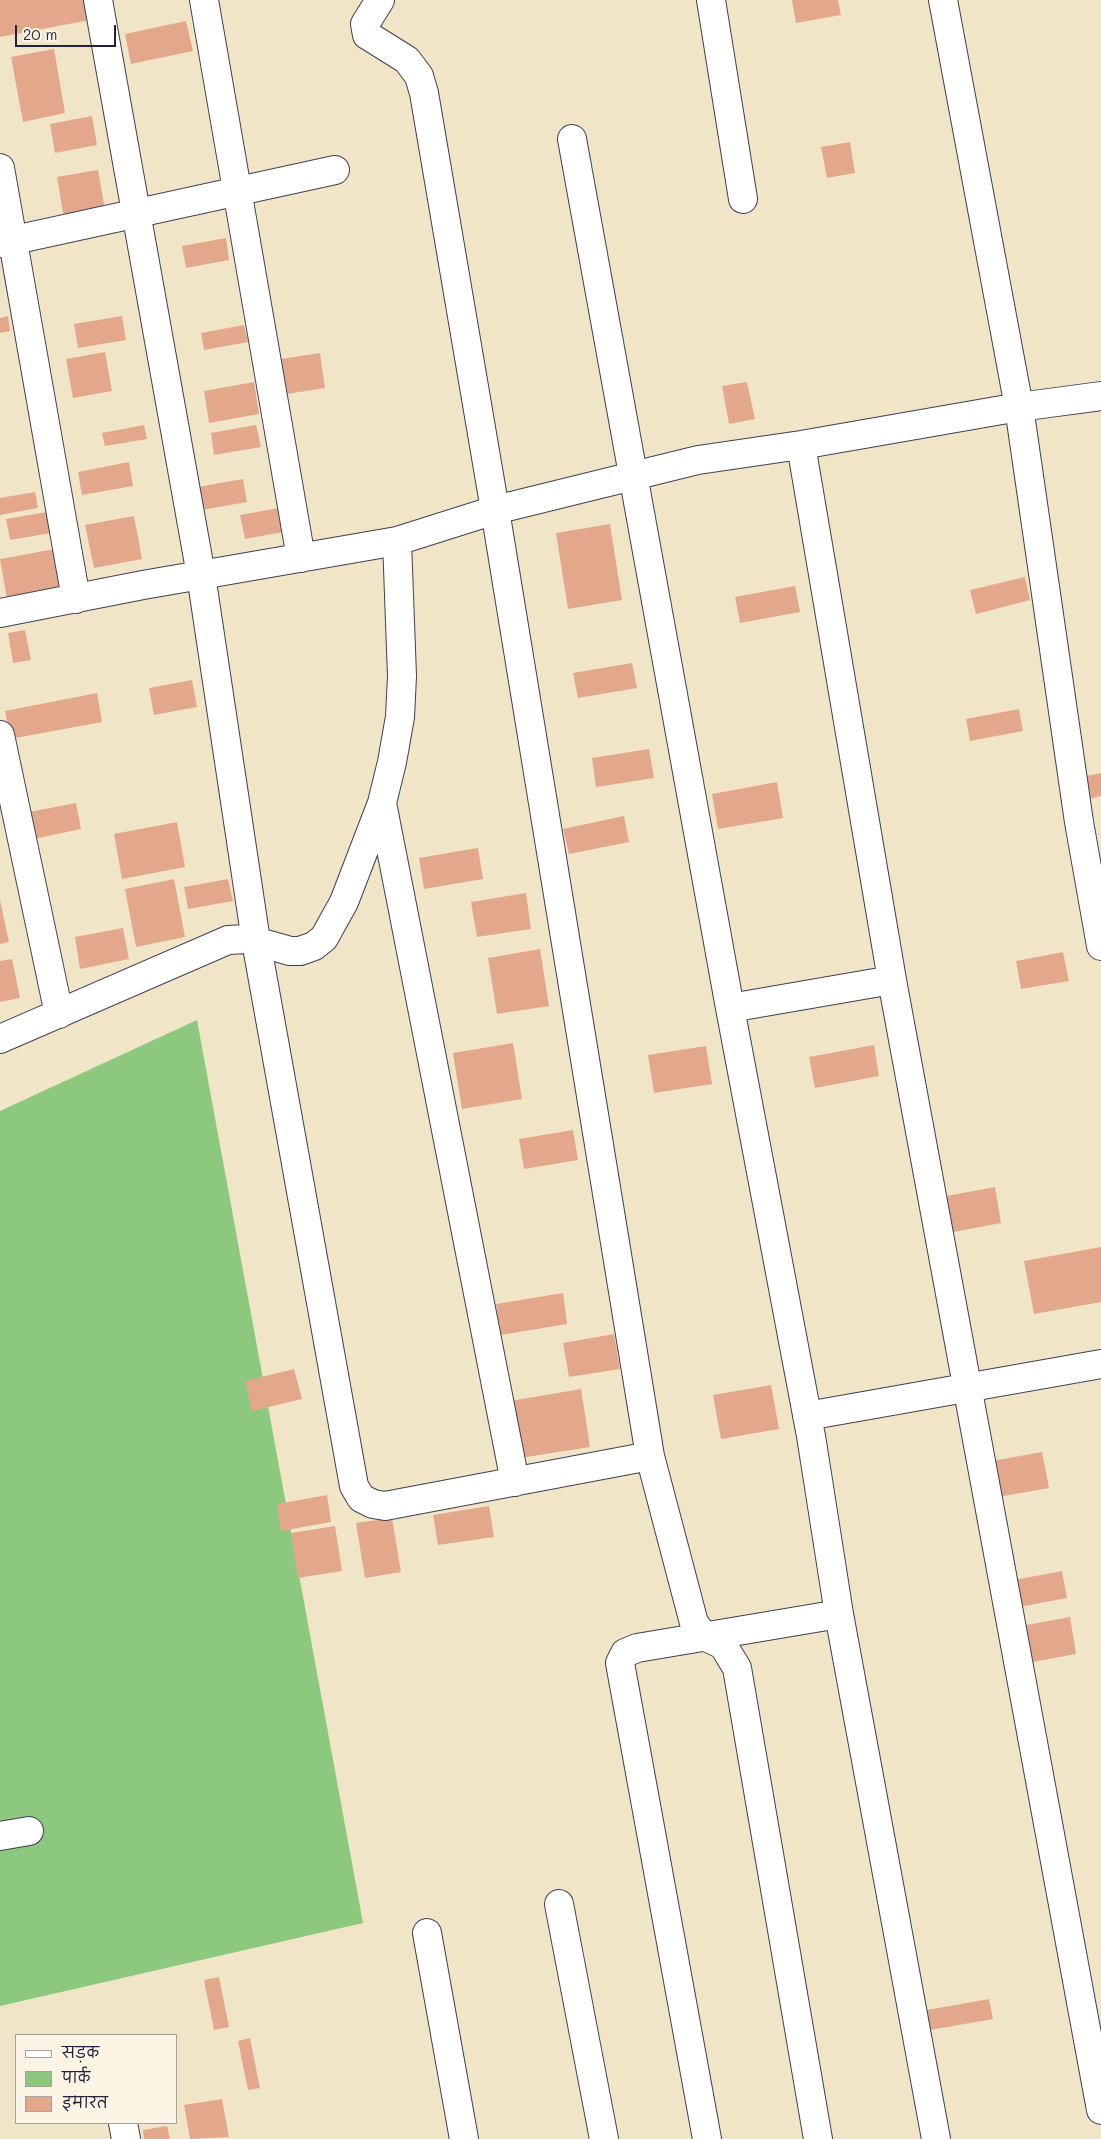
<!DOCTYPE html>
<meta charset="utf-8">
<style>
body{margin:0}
#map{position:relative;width:1101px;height:2139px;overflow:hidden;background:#f1e5c8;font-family:Mali,"Playpen Sans Deva",sans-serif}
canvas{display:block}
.legend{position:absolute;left:15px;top:2034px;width:162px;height:90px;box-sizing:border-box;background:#fcf5e5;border:1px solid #a5a1a1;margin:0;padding:6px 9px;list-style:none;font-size:15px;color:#22223b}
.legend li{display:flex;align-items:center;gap:10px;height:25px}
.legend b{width:25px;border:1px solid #a5a1a1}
.scale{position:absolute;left:15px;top:25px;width:101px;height:22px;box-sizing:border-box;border:2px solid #22223b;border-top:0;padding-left:6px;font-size:15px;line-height:18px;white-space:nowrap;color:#22223b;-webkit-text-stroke:4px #fcf5e5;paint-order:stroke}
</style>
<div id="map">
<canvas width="1101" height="2139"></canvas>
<ul class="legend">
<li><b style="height:6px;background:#fff"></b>सड़क</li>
<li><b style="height:14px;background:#8cc97f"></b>पार्क</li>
<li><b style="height:14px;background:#e3a88c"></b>इमारत</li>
</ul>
<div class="scale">20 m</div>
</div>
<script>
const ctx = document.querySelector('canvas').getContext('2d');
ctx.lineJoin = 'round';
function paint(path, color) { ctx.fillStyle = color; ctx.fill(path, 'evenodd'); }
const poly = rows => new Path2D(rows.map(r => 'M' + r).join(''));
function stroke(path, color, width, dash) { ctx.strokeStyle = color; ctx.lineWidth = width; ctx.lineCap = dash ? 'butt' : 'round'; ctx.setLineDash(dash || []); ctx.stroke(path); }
const green = poly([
 [197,1020,363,1923,0,2006,0,1111]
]);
const building = poly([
 [0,0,86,0,90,20,0,37],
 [792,0,838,0,841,15,796,23],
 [186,21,193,51,131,64,125,34],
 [54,49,65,113,23,122,11,57],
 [92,116,97,145,55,153,50,124],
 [850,142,855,173,827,178,821,147],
 [98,170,105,210,64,218,57,177],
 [226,238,229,260,186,268,182,246],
 [8,316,10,331,0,333,0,318],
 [122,316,126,340,78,348,74,324],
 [244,325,248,342,204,350,201,333],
 [105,352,112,391,73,398,66,359],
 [320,353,325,388,274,396,268,361],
 [254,382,259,414,209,423,204,391],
 [747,382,755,419,729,424,722,386],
 [144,425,147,439,105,446,102,433],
 [256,425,261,447,214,455,211,433],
 [129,462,133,486,82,495,78,472],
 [243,479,247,502,202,510,198,487],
 [35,492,38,508,0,515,0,498],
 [279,508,283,532,245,539,240,515],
 [47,512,51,533,10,540,6,519],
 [134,516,142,559,94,568,85,525],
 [610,524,622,600,568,609,556,533],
 [55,549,63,589,7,599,0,559],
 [1025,577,1030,600,976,614,970,590],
 [795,586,800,612,740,623,735,597],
 [25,630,31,660,13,663,8,633],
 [632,663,637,688,578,698,573,673],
 [192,680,197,707,154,715,149,688],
 [97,693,102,722,10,739,5,711],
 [1019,709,1023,731,970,741,966,719],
 [649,749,654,778,596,787,592,758],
 [1101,773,1101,796,1085,800,1081,777],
 [777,782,783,818,718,829,712,794],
 [76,803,81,829,34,839,29,812],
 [624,816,629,842,569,854,563,829],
 [177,822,185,867,122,879,114,834],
 [478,848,483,879,424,889,419,858],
 [174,879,185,937,136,947,125,889],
 [228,879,233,901,188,909,184,887],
 [526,893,531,929,477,937,471,902],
 [0,900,9,942,0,944],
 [123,928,129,959,80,969,75,937],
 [540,949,549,1006,497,1014,488,958],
 [1063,952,1069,981,1021,989,1016,961],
 [12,959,20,998,0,1002,0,961],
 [513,1043,522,1099,462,1109,453,1053],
 [874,1045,879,1076,815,1088,809,1057],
 [706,1046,712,1084,654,1093,648,1055],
 [573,1130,578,1160,524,1169,519,1139],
 [995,1187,1001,1223,943,1234,936,1198],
 [1101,1247,1101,1302,1034,1314,1024,1261],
 [563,1293,567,1324,501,1335,496,1304],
 [614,1334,620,1369,569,1377,563,1343],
 [294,1369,302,1399,252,1411,245,1381],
 [771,1385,779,1429,721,1439,713,1395],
 [581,1389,590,1447,520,1458,510,1401],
 [1042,1452,1049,1488,998,1497,992,1461],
 [327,1495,331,1522,281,1531,277,1504],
 [489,1506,494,1537,438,1545,433,1515],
 [392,1518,401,1572,365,1578,356,1523],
 [335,1526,342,1571,298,1578,291,1533],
 [1062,1571,1067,1598,1014,1608,1009,1581],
 [1070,1617,1076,1654,1022,1664,1016,1627],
 [219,1977,229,2027,214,2030,204,1980],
 [989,1999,993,2019,930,2030,927,2010],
 [250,2038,260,2088,248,2090,238,2041],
 [222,2099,229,2137,190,2139,184,2105],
 [167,2126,170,2139,144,2139,143,2130]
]);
const street = poly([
 [98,0,201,575,256,941,354,1486,361,1498,373,1504,385,1506,650,1456],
 [204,0,301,558],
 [380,0,365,24,367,35,407,60,419,76,424,93,495,510,650,1456,694,1623,704,1636,723,1645,737,1668,818,2139],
 [711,0,743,199],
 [943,0,1019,407,1079,822,1101,946],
 [572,139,730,1008,811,1436,839,1614,936,2139],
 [0,168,76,599],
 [0,243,335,170],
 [801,445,892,980,1101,2110],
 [0,613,143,585,397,541,495,510,698,460,801,445,1019,407,1101,396],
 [0,735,59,1014],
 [382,803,515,1482],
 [730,1008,892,980],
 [0,1039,228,940,248,939,290,951,300,951,314,946,324,938,344,902,382,803,392,762,400,717,402,676,397,541],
 [807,1416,1101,1364],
 [0,1836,29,1831],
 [559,1904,604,2139],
 [427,1933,464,2139],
 [123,2123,126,2139],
 [707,2139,620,1663,625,1653,637,1648,839,1614]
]);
paint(green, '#8cc97f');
paint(building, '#e3a88c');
stroke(street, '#413f50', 30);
stroke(street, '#fff', 28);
</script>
